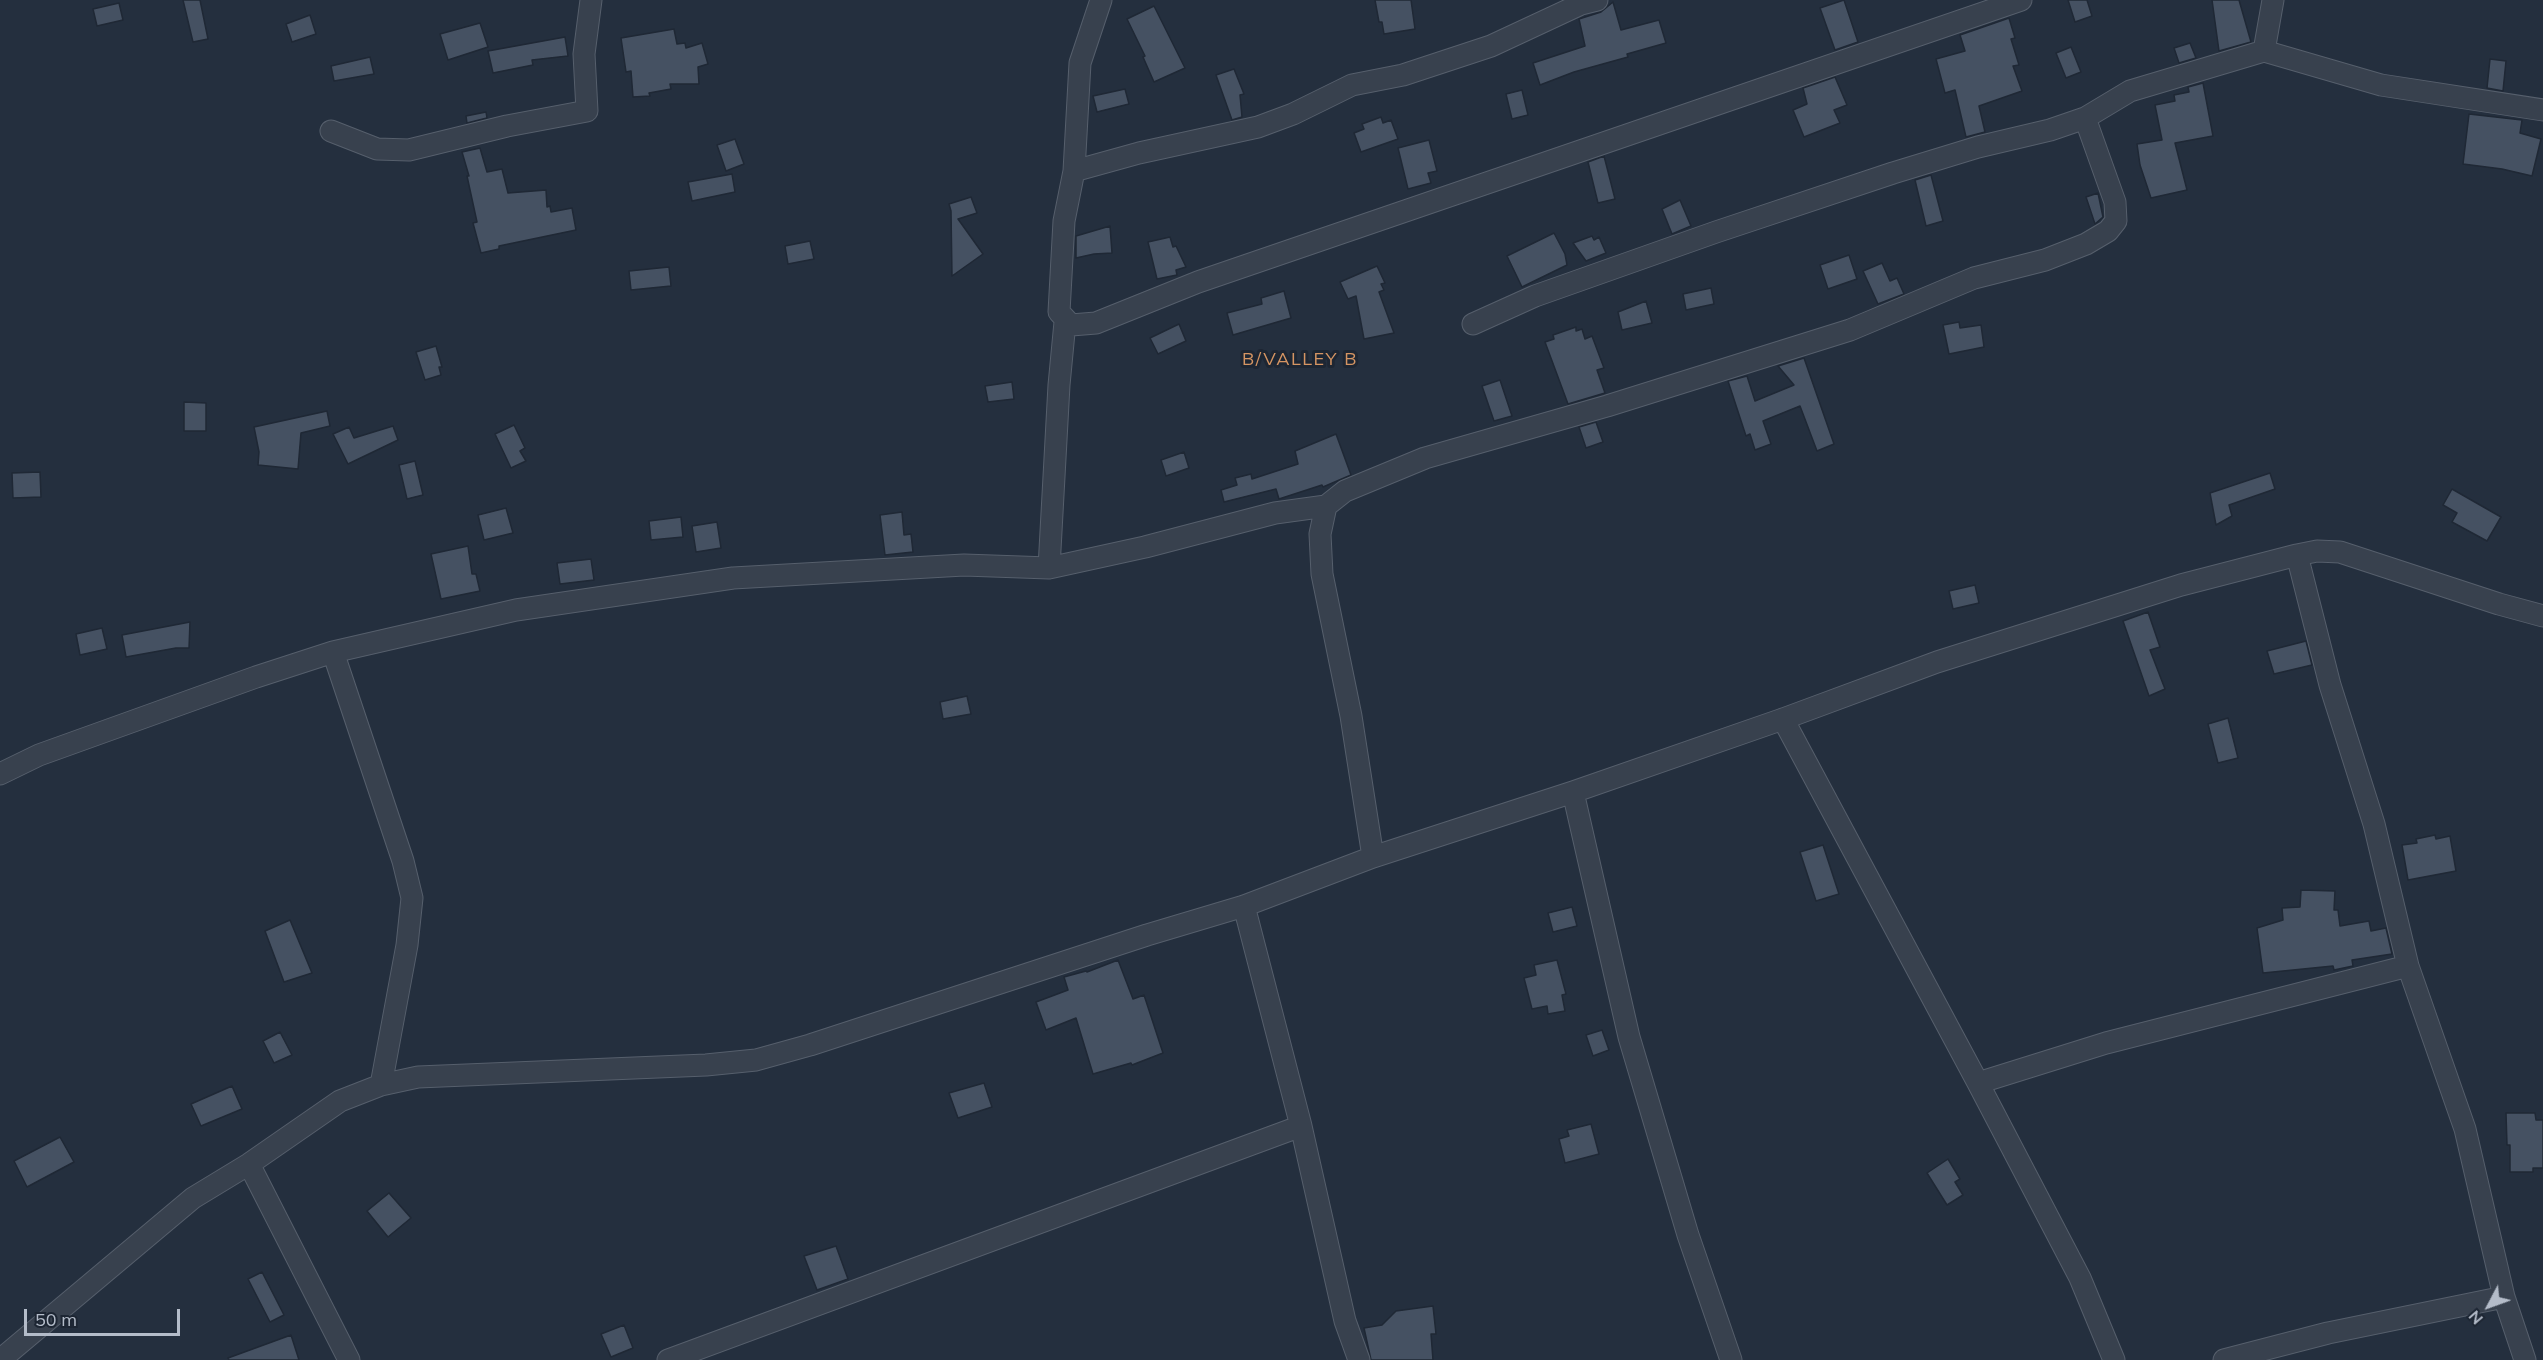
<!DOCTYPE html>
<style>
body{margin:0}
#map{position:relative;width:2543px;height:1360px;overflow:hidden;background:#242f3e;font-family:Mulish,sans-serif}
canvas{display:block}
.north{position:absolute;left:2459px;top:1276px;width:60px;height:60px;-webkit-text-stroke:4px #1d2633;paint-order:stroke;rotate:229deg;font-size:16px;font-weight:700;line-height:24px;text-align:center;color:#b4bcc9}
.north::after{content:'';display:block;margin:auto;width:21px;height:27px;background:#b4bcc9;clip-path:polygon(50% 0,100% 100%,50% 72%,0 100%)}
.scale{position:absolute;left:24px;top:1309px;width:156px;height:27px;box-sizing:border-box;border:3px solid #b4bcc9;border-top:0;padding-left:8px;font-size:18px;line-height:21px;white-space:nowrap;color:#b4bcc9;-webkit-text-stroke:4px #1d2633;paint-order:stroke}
</style>
<div id="map">
<canvas width="2543" height="1360"></canvas>
<div class="north">N</div>
<div class="scale">50 m</div>
</div>
<script>
const ctx = document.querySelector('canvas').getContext('2d');
ctx.lineJoin = 'round';
function paint(path, color) { ctx.fillStyle = color; ctx.fill(path, 'evenodd'); }
const poly = rows => new Path2D(rows.map(r => 'M' + r).join(''));
function stroke(path, color, width, dash) { ctx.strokeStyle = color; ctx.lineWidth = width; ctx.lineCap = dash ? 'butt' : 'round'; ctx.setLineDash(dash || []); ctx.stroke(path); }
function label(font, color, halo, rows, align = 'center') {
  ctx.font = font + ' Mulish,sans-serif'; ctx.lineWidth = 6; ctx.setLineDash([]); ctx.textBaseline = 'middle'; ctx.strokeStyle = halo; ctx.fillStyle = color; for (const [text, x, y, turn = 0] of rows) {
    ctx.save(); ctx.translate(x, y); ctx.rotate((+turn || 0) * Math.PI / 180); ctx.textAlign = isNaN(turn) ? turn : align; if (halo) ctx.strokeText(text, 0, 0); ctx.fillText(text, 0, 0); ctx.restore();
  }
}
const building = poly([
 [183,0,200,0,208,39,193,42,183,0],
 [1375,0,1411,0,1415,29,1384,34,1382,22,1379,22,1375,0],
 [1844,0,1858,42,1835,50,1820,8,1844,0],
 [2068,0,2087,0,2092,16,2075,22,2068,0],
 [2212,0,2239,0,2251,42,2219,51,2212,0],
 [1613,2,1621,30,1659,20,1666,43,1627,54,1628,57,1574,72,1540,85,1533,63,1585,46,1579,19,1601,12,1613,2],
 [119,3,123,20,97,26,93,9,119,3],
 [1154,6,1185,68,1154,82,1143,57,1145,56,1127,19,1154,6],
 [310,15,316,34,292,42,286,24,310,15],
 [2009,18,2015,38,2011,39,2019,65,2013,66,2022,91,1979,106,1985,132,1966,137,1955,90,1945,93,1936,59,1965,51,1960,35,2009,18],
 [480,23,488,47,448,60,440,34,480,23],
 [674,29,677,44,685,43,686,48,702,43,708,64,698,67,699,84,670,84,671,89,649,93,650,96,633,97,631,71,626,72,621,38,674,29],
 [565,37,568,56,532,60,533,65,493,73,488,51,565,37],
 [2190,43,2196,58,2179,63,2174,48,2190,43],
 [2071,47,2081,72,2066,78,2056,53,2071,47],
 [370,57,374,74,334,81,331,66,370,57],
 [2490,59,2506,61,2503,91,2487,88,2490,59],
 [1234,69,1244,94,1240,95,1242,117,1232,120,1216,75,1234,69],
 [1835,77,1847,105,1834,110,1840,123,1804,137,1793,110,1807,104,1803,88,1835,77],
 [2203,83,2213,136,2175,143,2187,190,2151,198,2140,165,2137,144,2162,140,2155,105,2175,101,2174,95,2189,92,2188,87,2203,83],
 [1125,89,1129,104,1097,112,1093,96,1125,89],
 [1522,90,1528,115,1512,119,1506,94,1522,90],
 [486,112,487,118,467,123,466,116,486,112],
 [2469,114,2522,120,2520,133,2541,139,2532,176,2502,169,2463,164,2469,114],
 [1381,117,1383,123,1391,120,1398,139,1361,152,1354,133,1364,129,1362,124,1381,117],
 [735,139,744,164,726,171,717,145,735,139],
 [1429,140,1437,171,1428,173,1431,183,1408,189,1398,148,1429,140],
 [480,148,487,172,502,169,508,193,546,190,547,207,550,206,551,212,572,208,576,230,499,246,499,249,481,253,473,223,477,222,467,176,469,176,462,152,480,148],
 [1604,156,1615,199,1598,203,1588,162,1604,156],
 [732,174,735,192,692,201,688,182,732,174],
 [1931,175,1943,221,1926,226,1915,180,1931,175],
 [2098,193,2103,217,2095,224,2086,197,2098,193],
 [971,197,977,213,958,219,983,254,952,276,951,211,949,204,971,197],
 [1680,200,1691,226,1672,234,1662,209,1680,200],
 [1110,226,1112,253,1094,254,1076,258,1076,236,1110,226],
 [1554,233,1565,254,1567,265,1522,287,1507,256,1554,233],
 [1592,236,1594,240,1599,237,1606,253,1586,261,1573,243,1592,236],
 [1170,237,1173,247,1176,246,1186,267,1176,270,1177,275,1157,279,1148,242,1170,237],
 [810,241,814,259,788,264,785,246,810,241],
 [1849,255,1857,279,1828,289,1820,265,1849,255],
 [1882,263,1890,281,1897,278,1904,294,1878,304,1863,271,1882,263],
 [1377,266,1385,283,1381,284,1384,290,1379,292,1394,333,1364,339,1356,296,1348,299,1340,282,1377,266],
 [669,267,671,286,631,290,629,271,669,267],
 [1711,288,1714,304,1686,310,1683,294,1711,288],
 [1284,291,1291,318,1233,335,1227,313,1262,304,1261,298,1284,291],
 [1646,301,1652,323,1622,330,1618,312,1646,301],
 [1959,322,1960,328,1981,325,1984,347,1949,354,1943,325,1959,322],
 [1179,324,1186,341,1158,354,1150,338,1179,324],
 [1576,327,1576,331,1582,329,1585,339,1592,336,1604,368,1597,370,1605,393,1568,404,1545,342,1554,339,1553,335,1576,327],
 [436,346,442,367,439,367,441,375,425,380,416,352,436,346],
 [1804,358,1834,444,1817,451,1800,406,1763,421,1771,444,1755,450,1750,434,1746,436,1728,381,1747,376,1755,401,1794,385,1778,366,1804,358],
 [1500,380,1512,416,1494,421,1482,386,1500,380],
 [1012,382,1014,399,988,402,985,386,1012,382],
 [184,402,206,403,206,431,184,431,184,402],
 [327,411,330,426,301,433,298,469,258,465,259,452,254,427,327,411],
 [1596,422,1603,442,1586,448,1579,427,1596,422],
 [514,425,525,448,520,451,526,461,511,468,495,434,514,425],
 [393,426,398,440,348,464,333,434,349,427,354,438,393,426],
 [1336,434,1351,475,1323,487,1322,485,1279,499,1276,489,1224,502,1221,490,1237,485,1235,478,1251,474,1252,479,1298,464,1295,451,1336,434],
 [1184,452,1189,468,1166,476,1161,460,1184,452],
 [415,461,423,495,407,499,399,465,415,461],
 [40,472,41,497,13,498,12,473,40,472],
 [2270,473,2275,489,2229,505,2232,516,2216,525,2210,493,2270,473],
 [2452,489,2501,517,2487,541,2452,522,2457,513,2443,505,2452,489],
 [506,508,513,533,484,540,478,515,506,508],
 [902,512,904,535,911,534,913,552,885,555,880,515,902,512],
 [681,517,683,537,651,540,649,521,681,517],
 [717,522,721,548,696,552,692,526,717,522],
 [468,546,472,574,476,574,480,591,441,599,431,554,468,546],
 [591,559,594,580,560,584,557,563,591,559],
 [1975,585,1979,603,1953,609,1949,591,1975,585],
 [2148,612,2160,647,2150,650,2165,689,2149,696,2123,621,2148,612],
 [190,622,189,648,176,648,126,657,122,635,190,622],
 [102,628,107,649,80,655,76,634,102,628],
 [2306,641,2312,665,2274,674,2267,651,2306,641],
 [967,696,971,714,943,719,940,702,967,696],
 [2228,718,2238,758,2218,763,2208,724,2228,718],
 [2435,835,2436,839,2450,836,2456,871,2408,880,2402,845,2417,843,2416,839,2435,835],
 [1823,845,1839,894,1816,901,1800,852,1823,845],
 [2301,890,2335,891,2334,910,2338,910,2340,926,2369,921,2371,931,2386,928,2392,954,2352,960,2353,966,2334,970,2333,966,2263,973,2257,928,2283,920,2282,908,2300,907,2301,890],
 [1572,907,1577,926,1553,932,1548,913,1572,907],
 [290,920,312,973,284,982,265,931,290,920],
 [1118,960,1133,999,1144,995,1163,1053,1132,1065,1131,1063,1093,1074,1076,1018,1046,1030,1036,1002,1068,990,1064,977,1086,971,1087,972,1118,960],
 [1557,960,1566,994,1562,995,1565,1011,1548,1014,1547,1006,1532,1009,1524,978,1536,975,1534,965,1557,960],
 [1602,1030,1609,1050,1593,1056,1586,1035,1602,1030],
 [280,1032,292,1055,274,1063,263,1041,280,1032],
 [984,1083,992,1107,958,1118,949,1093,984,1083],
 [232,1086,242,1109,201,1126,191,1104,232,1086],
 [2506,1113,2535,1113,2536,1120,2543,1120,2543,1168,2533,1168,2533,1172,2510,1172,2510,1145,2507,1145,2506,1113],
 [1591,1124,1599,1154,1565,1163,1559,1139,1569,1136,1567,1130,1591,1124],
 [60,1137,74,1162,27,1187,14,1161,60,1137],
 [1948,1159,1960,1179,1955,1182,1963,1195,1947,1205,1927,1173,1948,1159],
 [389,1193,411,1218,388,1237,367,1211,389,1193],
 [836,1246,848,1279,817,1290,804,1256,836,1246],
 [262,1272,284,1315,270,1322,248,1279,262,1272],
 [1433,1306,1436,1334,1431,1334,1433,1360,1371,1360,1364,1328,1382,1325,1396,1311,1433,1306],
 [624,1325,633,1348,611,1357,601,1334,624,1325],
 [291,1335,299,1360,229,1360,228,1358,291,1335]
]);
const minor = poly([
 [1101,0,1080,63,1074,171,1064,221,1059,312,1071,325,1096,323,1198,282,2021,0],
 [2264,51,2381,85,2543,110],
 [331,131,377,149,409,150,507,126,587,111,584,54,591,0],
 [1074,171,1139,153,1258,127,1293,114,1352,85,1403,75,1491,46,1581,4,1597,0],
 [1473,324,1535,296,1716,232,1893,173,1978,147,2050,130,2085,118,2130,91,2264,51,2273,0],
 [2297,555,2330,685,2374,824,2408,966,2465,1129,2504,1297,2525,1360],
 [1049,568,1059,385,1065,322],
 [333,652,403,861,412,898,407,945,381,1085],
 [1783,719,1978,1083,2080,1278,2114,1360],
 [0,774,39,755,256,677,333,652,516,610,733,578,964,565,1049,568,1145,547,1275,513,1326,506],
 [1573,792,1629,1037,1688,1235,1731,1360],
 [1373,857,1351,716,1322,574,1320,534,1326,506,1345,491,1425,458,1607,406,1850,330,1974,278,2045,260,2086,244,2108,231,2116,221,2115,202,2085,118],
 [1244,906,1301,1126,1345,1321,1359,1360],
 [1978,1083,2106,1043,2408,966],
 [249,1164,349,1360],
 [0,1360,193,1198,249,1164,340,1101,381,1085,418,1077,706,1065,756,1060,810,1045,1147,935,1244,906,1373,857,1573,792,1783,719,1937,662,2181,585,2297,555,2317,551,2340,552,2499,604,2543,616],
 [668,1360,1301,1126],
 [2224,1360,2328,1333,2504,1297]
]);
const quarterNames = [
 ["B/VALLEY B",1300,360]
];
paint(building, '#455162');
stroke(building, '#1f2835', 1.5);
stroke(minor, '#565f6c', 23);
stroke(minor, '#38414e', 21);
ctx.letterSpacing = '1.5px';
label('18px', '#d59563', '#1d2633', quarterNames);
ctx.letterSpacing = '0px';
</script>
